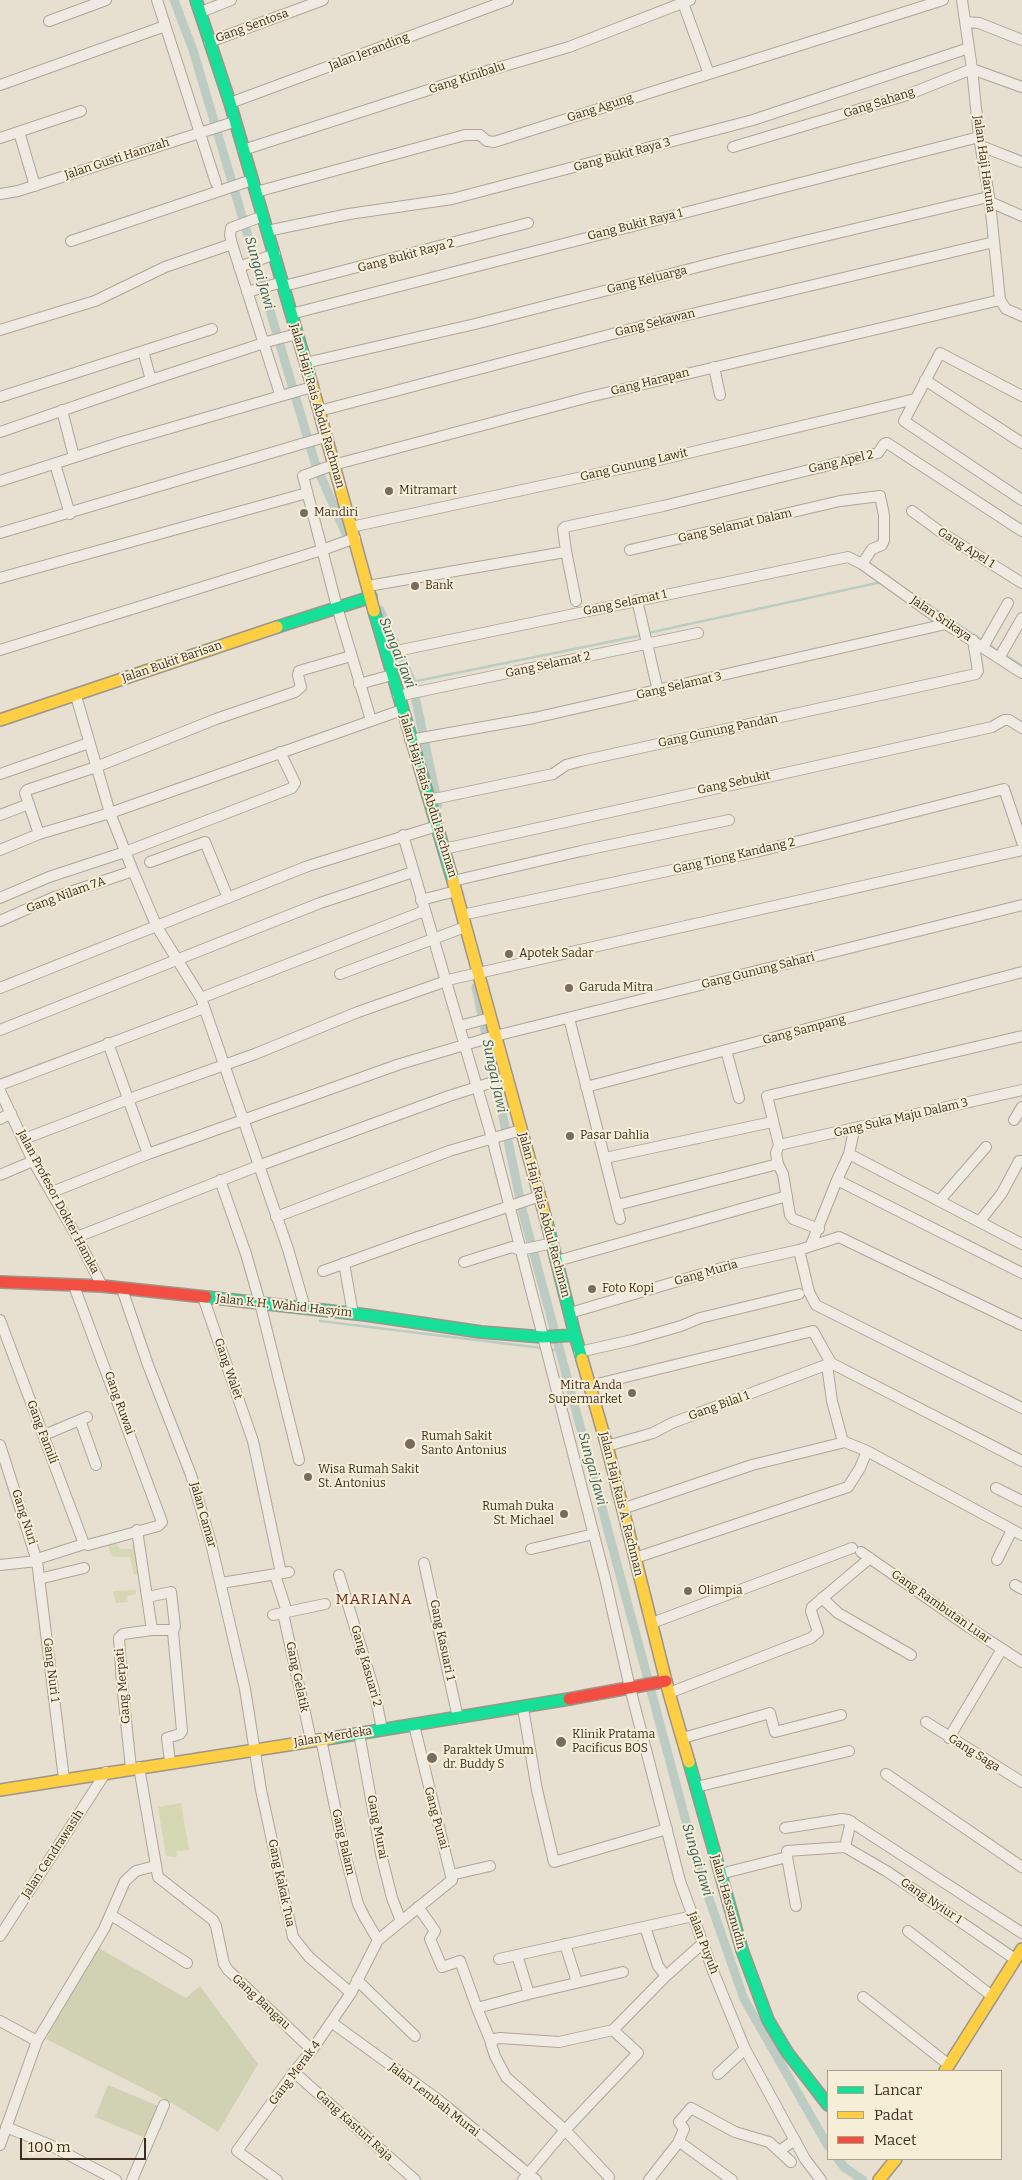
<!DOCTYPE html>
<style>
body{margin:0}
#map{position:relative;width:1022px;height:2180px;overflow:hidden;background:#e7e0d1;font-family:Bitter,serif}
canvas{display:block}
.legend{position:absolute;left:827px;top:2070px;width:175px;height:90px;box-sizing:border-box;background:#f7eed8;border:1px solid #ada18e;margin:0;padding:6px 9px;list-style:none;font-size:15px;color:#3d2e20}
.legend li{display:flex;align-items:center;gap:10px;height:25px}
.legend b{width:25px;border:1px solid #ada18e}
.scale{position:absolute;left:20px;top:2138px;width:126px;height:22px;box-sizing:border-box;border:2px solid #3d2e20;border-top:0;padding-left:6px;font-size:15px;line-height:18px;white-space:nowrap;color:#3d2e20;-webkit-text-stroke:4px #f7eed8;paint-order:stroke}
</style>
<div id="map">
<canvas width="1022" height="2180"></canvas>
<ul class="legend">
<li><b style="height:6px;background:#16e098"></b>Lancar</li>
<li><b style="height:6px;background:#ffcf43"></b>Padat</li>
<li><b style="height:6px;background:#f24e42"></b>Macet</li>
</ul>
<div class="scale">100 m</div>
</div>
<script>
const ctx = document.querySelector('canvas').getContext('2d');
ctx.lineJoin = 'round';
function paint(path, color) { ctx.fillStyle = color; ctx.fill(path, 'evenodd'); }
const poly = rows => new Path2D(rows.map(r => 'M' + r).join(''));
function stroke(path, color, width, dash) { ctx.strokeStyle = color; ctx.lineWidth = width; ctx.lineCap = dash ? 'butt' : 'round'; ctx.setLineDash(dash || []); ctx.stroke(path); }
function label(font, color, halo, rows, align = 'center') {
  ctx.font = font + ' Bitter,serif'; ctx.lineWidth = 4; ctx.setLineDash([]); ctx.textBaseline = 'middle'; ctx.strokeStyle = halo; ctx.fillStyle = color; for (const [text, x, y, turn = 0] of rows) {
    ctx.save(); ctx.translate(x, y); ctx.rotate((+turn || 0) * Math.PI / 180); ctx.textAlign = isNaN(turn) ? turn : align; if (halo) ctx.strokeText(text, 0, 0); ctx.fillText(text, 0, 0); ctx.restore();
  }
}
const green = poly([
 [133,1540,136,1541,142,1574,134,1575,130,1557,113,1557,107,1544,114,1542,121,1549,132,1549],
 [136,1590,136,1594,127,1596,128,1602,116,1603,113,1591],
 [181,1803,189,1850,176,1851,177,1857,166,1856,158,1807]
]);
const cemetery = poly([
 [97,1947,186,1998,200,1986,258,2064,218,2132,170,2102,46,2039],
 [108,2085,161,2107,148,2139,95,2117]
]);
const stream = poly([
 [923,601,983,641],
 [648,633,877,583,882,583],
 [988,644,1000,652],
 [1005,655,1022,666],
 [412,682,643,635],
 [320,1321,542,1348],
 [550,1349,560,1351]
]);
const canal = poly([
 [174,0,193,50,315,463,350,543],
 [380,610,412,682,438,805],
 [476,987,523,1213,699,1870,744,1999,828,2146],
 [838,2159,844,2167,863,2180]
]);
const street = poly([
 [157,0,216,183],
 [962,0,972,69,979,137,990,202,1000,300,1006,309,1022,316],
 [683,3,709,74],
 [201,12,231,0],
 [49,21,106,0],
 [966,22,979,23,1022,40],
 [209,42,323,0],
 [0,85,165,26],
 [230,103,508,0],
 [19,132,35,186],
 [0,138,81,111],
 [981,146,1022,162],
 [733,147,907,95,972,69,1022,87],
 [243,150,487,71,569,47,690,0],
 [256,192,465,135,480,135,487,141,494,142,943,0],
 [0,194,18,191,234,122],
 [990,202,1022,216],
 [267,231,349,214,452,199,753,120,969,48],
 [71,241,252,180],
 [232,244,280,394],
 [239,267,275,254],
 [284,286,528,223],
 [247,292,283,282],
 [291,314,979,137],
 [0,330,95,301,165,267,232,244,230,235,231,228,263,216],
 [143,351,151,380],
 [305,363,475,324,725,260,988,197],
 [714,367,720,395],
 [925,380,1022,443],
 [1022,396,940,353,904,421,1022,500],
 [0,397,212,329],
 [62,410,74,457],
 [319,411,658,322,994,242],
 [0,432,151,380,270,341,297,334],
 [55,464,70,514],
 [0,481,122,442,312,387],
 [912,511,942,533,1022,583],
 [351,527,638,465,915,399],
 [0,533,325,437],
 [630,550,840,501,880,496,884,515,884,540,882,545,872,549,862,564],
 [566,551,576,601],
 [0,578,307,493],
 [368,586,565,552,566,551,563,529,565,527,663,506,878,453,884,444,887,443,1022,531],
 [637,600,658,691],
 [983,647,1008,603],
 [0,650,325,549,355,538],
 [387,653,848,557,862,564,946,624,1022,673],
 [999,658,1022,618],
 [359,684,392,675],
 [76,696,110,813,133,871,157,927,201,998,288,1249,305,1308],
 [398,696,698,633],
 [371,720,337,607,303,476,333,465,589,397,1000,300],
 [410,740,534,718,946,624],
 [0,774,89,743],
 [429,800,553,774,566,765,581,761,976,674,978,671,973,640],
 [0,815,29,804],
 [39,834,25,793,27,790,96,767,216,719,295,692,301,687,298,675,299,671,351,656],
 [403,835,492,1138,605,1578,630,1688,680,1881,713,1971,745,2049,805,2159,821,2180],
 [444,849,992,727,1004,720,1009,720,1022,728],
 [0,850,39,834,110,813,402,710],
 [150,862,205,842,228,898],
 [453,881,581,851,729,820],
 [0,898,49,877,125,852,292,788,295,783,280,752],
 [421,900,456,891],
 [462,915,756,852,1004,789,1022,842],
 [0,921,52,898,133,871],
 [340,974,465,927],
 [0,988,308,866,437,826],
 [201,998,424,911],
 [569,1018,620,1219],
 [459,1026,490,1018],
 [0,1030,320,903,413,872],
 [108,1043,148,1154],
 [726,1050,739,1098],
 [0,1085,204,1008],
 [586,1087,1022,972],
 [0,1091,33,1161,77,1237,102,1286],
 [0,1119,11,1113],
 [1014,1120,1022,1107],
 [24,1139,129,1099,255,1054,358,1012,452,979,1022,850],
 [779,1145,1022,1090],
 [849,1154,1022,1244],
 [605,1158,772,1122],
 [0,1175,33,1161],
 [220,1180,246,1254,260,1303,299,1460],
 [837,1180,1022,1273],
 [52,1192,148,1154,400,1064,495,1036,1022,905],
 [940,1200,986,1147],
 [617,1205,778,1164],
 [276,1217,449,1151,521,1130],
 [980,1221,1002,1193,1019,1161,1022,1161],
 [819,1229,793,1219,790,1215,783,1174,778,1164,776,1153,779,1145,767,1096,1022,1036],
 [77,1237,258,1166,449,1096,506,1078],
 [811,1245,837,1180,849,1154,854,1130],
 [799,1250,809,1292,816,1305,1022,1408],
 [557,1261,787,1196],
 [464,1262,512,1247,520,1250,553,1243],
 [344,1263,353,1314],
 [323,1271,412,1239,540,1196],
 [122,1289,148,1365,191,1475,211,1543,245,1689,261,1790,293,1937,309,1957,351,1993],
 [203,1297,253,1441,281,1573],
 [570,1313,732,1265,799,1250,839,1237,1022,1325],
 [0,1320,84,1544],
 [579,1352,632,1340,681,1326,700,1318,799,1294],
 [827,1365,832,1401,843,1442],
 [589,1386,813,1331,831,1363,1022,1461],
 [80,1420,96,1465],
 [44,1435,87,1417],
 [0,1445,37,1561,64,1779],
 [607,1446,653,1433,672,1423,831,1363],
 [996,1488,1022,1501],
 [622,1509,752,1465,845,1442,867,1451,1022,1535],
 [137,1530,152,1630,171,1630,173,1632,182,1731,180,1734,167,1738,170,1762],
 [531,1549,594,1534],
 [861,1552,970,1628,1022,1662],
 [635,1558,848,1487,860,1468,867,1451],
 [37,1559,84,1544,88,1545,158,1526,162,1522,74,1286],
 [997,1560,1012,1530],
 [424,1563,458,1718],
 [0,1565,37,1561],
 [275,1575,287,1612],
 [339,1575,374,1690,382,1729],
 [39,1579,84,1568],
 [221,1583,289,1572],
 [1015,1585,1022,1589],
 [148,1597,171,1592,175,1626,173,1632],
 [822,1598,838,1613,911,1655],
 [283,1613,311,1740],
 [273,1615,325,1604],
 [652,1623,852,1548],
 [669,1693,811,1638,818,1632,811,1611,812,1607,870,1558],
 [523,1708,537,1790,554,1862,667,1829],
 [926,1722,1022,1782],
 [359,1733,381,1854,392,1898,401,1921],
 [683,1738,770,1713,775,1732,841,1715],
 [949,1738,1002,1649],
 [321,1739,343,1846,358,1904,365,1918,378,1940],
 [139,1767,158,1877,213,1920,216,1926,224,1964,228,1970,312,2050],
 [131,1768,122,1683,119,1638,123,1634,152,1630],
 [886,1774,1022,1867],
 [696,1787,849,1751],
 [785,1828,842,1819,848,1820,1022,1933],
 [845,1847,888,1872,1015,1959],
 [845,1847,851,1821],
 [787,1851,845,1847],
 [720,1874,787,1857,796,1906],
 [451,1875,490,1866],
 [418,1907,435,1931,430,1939,442,1967,460,1961,477,2008],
 [111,1915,187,1963],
 [645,1927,658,1966,666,1976],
 [908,1931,992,1996],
 [0,1936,106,1772],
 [565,1944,577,1982],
 [499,1959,693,1916],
 [357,1980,415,2036],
 [529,1994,623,1972],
 [863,1997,949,2065],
 [0,2021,37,2041,104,1929,125,1881,136,1871,155,1866],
 [331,2022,436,2098,536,2180],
 [613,2030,638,2053,565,2130,506,2077,495,2056,491,2044,494,2039,500,2038,559,2042,613,2030,666,1976,703,1943],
 [491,2042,477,2008,529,1994,517,1955],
 [294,2072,415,2180],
 [718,2074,745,2049],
 [6,2127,50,2145,116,2180],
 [678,2143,684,2129,679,2122,691,2108,735,2132,769,2142,779,2151],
 [0,2145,37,2041],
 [791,2162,779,2151,795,2140],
 [132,2180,164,2105],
 [277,2180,237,2151,294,2072,312,2050,351,1993,378,1940,452,1880,414,1725],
 [523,2180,565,2130,609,2177],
 [649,2180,678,2143,681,2143,732,2180]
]);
const fast = poly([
 [196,0,230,103,312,385],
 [374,611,453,881],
 [277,627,371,597],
 [547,1223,575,1335],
 [206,1297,366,1315,481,1332,543,1337,575,1335,582,1359],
 [332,1738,569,1699],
 [689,1762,742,1950,768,2020,787,2052,828,2105]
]);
const slow = poly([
 [312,385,374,611],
 [0,720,277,627],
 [453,881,547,1223],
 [582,1359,607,1446,669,1693,689,1762],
 [0,1790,332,1738],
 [945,2071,1022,1949],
 [879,2180,896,2159]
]);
const jam = poly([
 [0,1282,102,1286,206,1297],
 [569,1699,666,1681]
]);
const markers = [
 [389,491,5,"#786c5e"],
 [304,513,5,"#786c5e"],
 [415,586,5,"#786c5e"],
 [509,954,5,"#786c5e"],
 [569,988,5,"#786c5e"],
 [570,1136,5,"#786c5e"],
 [592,1289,5,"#786c5e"],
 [632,1393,5,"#786c5e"],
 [410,1444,6,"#786c5e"],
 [308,1477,5,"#786c5e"],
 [564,1514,5,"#786c5e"],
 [688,1591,5,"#786c5e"],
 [561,1742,6,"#786c5e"],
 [432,1758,6,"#786c5e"]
];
const streetNames = [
 ["Gang Sentosa",252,26,-20],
 ["Jalan Jeranding",369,52,-21],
 ["Gang Kinibalu",467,78,-18],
 ["Gang Sahang",879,103,-18],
 ["Gang Agung",600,108,-18],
 ["Gang Bukit Raya 3",622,155,-15],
 ["Jalan Gusti Hamzah",117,159,-18],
 ["Jalan Haji Haruna",984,164,82],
 ["Gang Bukit Raya 1",635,225,-14],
 ["Gang Bukit Raya 2",406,256,-15],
 ["Gang Keluarga",647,280,-14],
 ["Gang Sekawan",655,323,-14],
 ["Gang Harapan",650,382,-14],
 ["Jalan Haji Rais Abdul Rachman",317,406,74],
 ["Gang Apel 2",841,462,-13],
 ["Gang Gunung Lawit",634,465,-13],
 ["Gang Selamat Dalam",735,526,-13],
 ["Gang Apel 1",966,548,32],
 ["Gang Selamat 1",625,603,-12],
 ["Jalan Srikaya",941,619,34],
 ["Jalan Bukit Barisan",172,662,-19],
 ["Gang Selamat 2",548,665,-12],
 ["Gang Selamat 3",679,686,-13],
 ["Gang Gunung Pandan",718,731,-12],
 ["Gang Sebukit",734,783,-12],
 ["Jalan Haji Rais Abdul Rachman",428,796,73],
 ["Gang Tiong Kandang 2",734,856,-13],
 ["Gang Nilam 7A",66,895,-20],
 ["Gang Gunung Sahari",758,971,-14],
 ["Gang Sampang",804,1030,-15],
 ["Gang Suka Maju Dalam 3",901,1118,-13],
 ["Jalan Profesor Dokter Hamka",58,1202,62],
 ["Jalan Haji Rais Abdul Rachman",544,1215,75],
 ["Gang Muria",706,1273,-16],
 ["Jalan K.H. Wahid Hasyim",284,1306,6],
 ["Gang Walet",228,1369,71],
 ["Gang Ruwai",119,1403,70],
 ["Gang Bilal 1",719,1406,-20],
 ["Gang Famili",42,1432,69],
 ["Jalan Haji Rais A. Rachman",621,1504,76],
 ["Jalan Camar",203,1515,74],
 ["Gang Nuri",24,1517,72],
 ["Gang Rambutan Luar",941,1607,35],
 ["Gang Kasuari 1",442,1640,78],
 ["Gang Kasuari 2",366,1666,74],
 ["Gang Nuri 1",51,1670,83],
 ["Gang Gelatik",297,1677,78],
 ["Gang Merpati",123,1686,-95],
 ["Jalan Merdeka",333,1737,-9],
 ["Gang Saga",974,1753,32],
 ["Gang Punai",436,1818,75],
 ["Gang Murai",377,1827,79],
 ["Gang Balam",343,1842,77],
 ["Jalan Cendrawasih",53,1854,-57],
 ["Gang Kakak Tua",281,1883,78],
 ["Gang Nyiur 1",931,1901,34],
 ["Jalan Hassanudin",728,1902,74],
 ["Jalan Puyuh",703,1943,69],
 ["Gang Bangau",261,2002,43],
 ["Gang Merak 4",295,2073,-53],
 ["Jalan Lembah Murai",434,2100,38],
 ["Gang Kasturi Raja",354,2126,42]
];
const poiNames = [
 ["Mitramart",399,491],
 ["Mandiri",314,513],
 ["Bank",425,586],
 ["Apotek Sadar",519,954],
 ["Garuda Mitra",579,988],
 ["Pasar Dahlia",580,1136],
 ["Foto Kopi",602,1289],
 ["Mitra Anda",622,1386,"right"],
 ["Supermarket",622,1400,"right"],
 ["Rumah Sakit",421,1437],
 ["Santo Antonius",421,1451],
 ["Wisa Rumah Sakit",318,1470],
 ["St. Antonius",318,1484],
 ["Rumah Duka",554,1507,"right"],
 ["St. Michael",554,1521,"right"],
 ["Olimpia",698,1591],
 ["Klinik Pratama",572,1735],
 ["Pacificus BOS",572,1749],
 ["Paraktek Umum",443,1751],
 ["dr. Buddy S",443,1765]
];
const waterNames = [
 ["Sungai Jawi",259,273,74],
 ["Sungai Jawi",397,653,68],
 ["Sungai Jawi",494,1076,78],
 ["Sungai Jawi",592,1469,75],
 ["Sungai Jawi",697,1860,73]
];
const quarterNames = [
 ["MARIANA",374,1600]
];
paint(green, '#d6d7b3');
paint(cemetery, '#d1d1b3');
stroke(stream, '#bcccc2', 2.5);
stroke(canal, '#bcccc2', 9);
stroke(street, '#ada599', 12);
stroke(fast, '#9c958a', 14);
stroke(slow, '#9c958a', 14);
stroke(jam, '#9c958a', 14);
stroke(street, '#efebe3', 10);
stroke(fast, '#16e098', 11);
stroke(slow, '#ffcf43', 11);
stroke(jam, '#f24e42', 11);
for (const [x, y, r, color] of markers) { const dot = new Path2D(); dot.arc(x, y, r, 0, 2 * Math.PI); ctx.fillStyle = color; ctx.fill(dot); stroke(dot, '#f7eed8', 2); }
label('12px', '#3d2e20', '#f7eed8', streetNames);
label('12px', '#3d2e20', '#f7eed8', poiNames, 'left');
label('italic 14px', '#2f5d5a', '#f7eed8', waterNames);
ctx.letterSpacing = '1px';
label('15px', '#6b2e1e', '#f7eed8', quarterNames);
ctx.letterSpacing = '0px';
</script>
